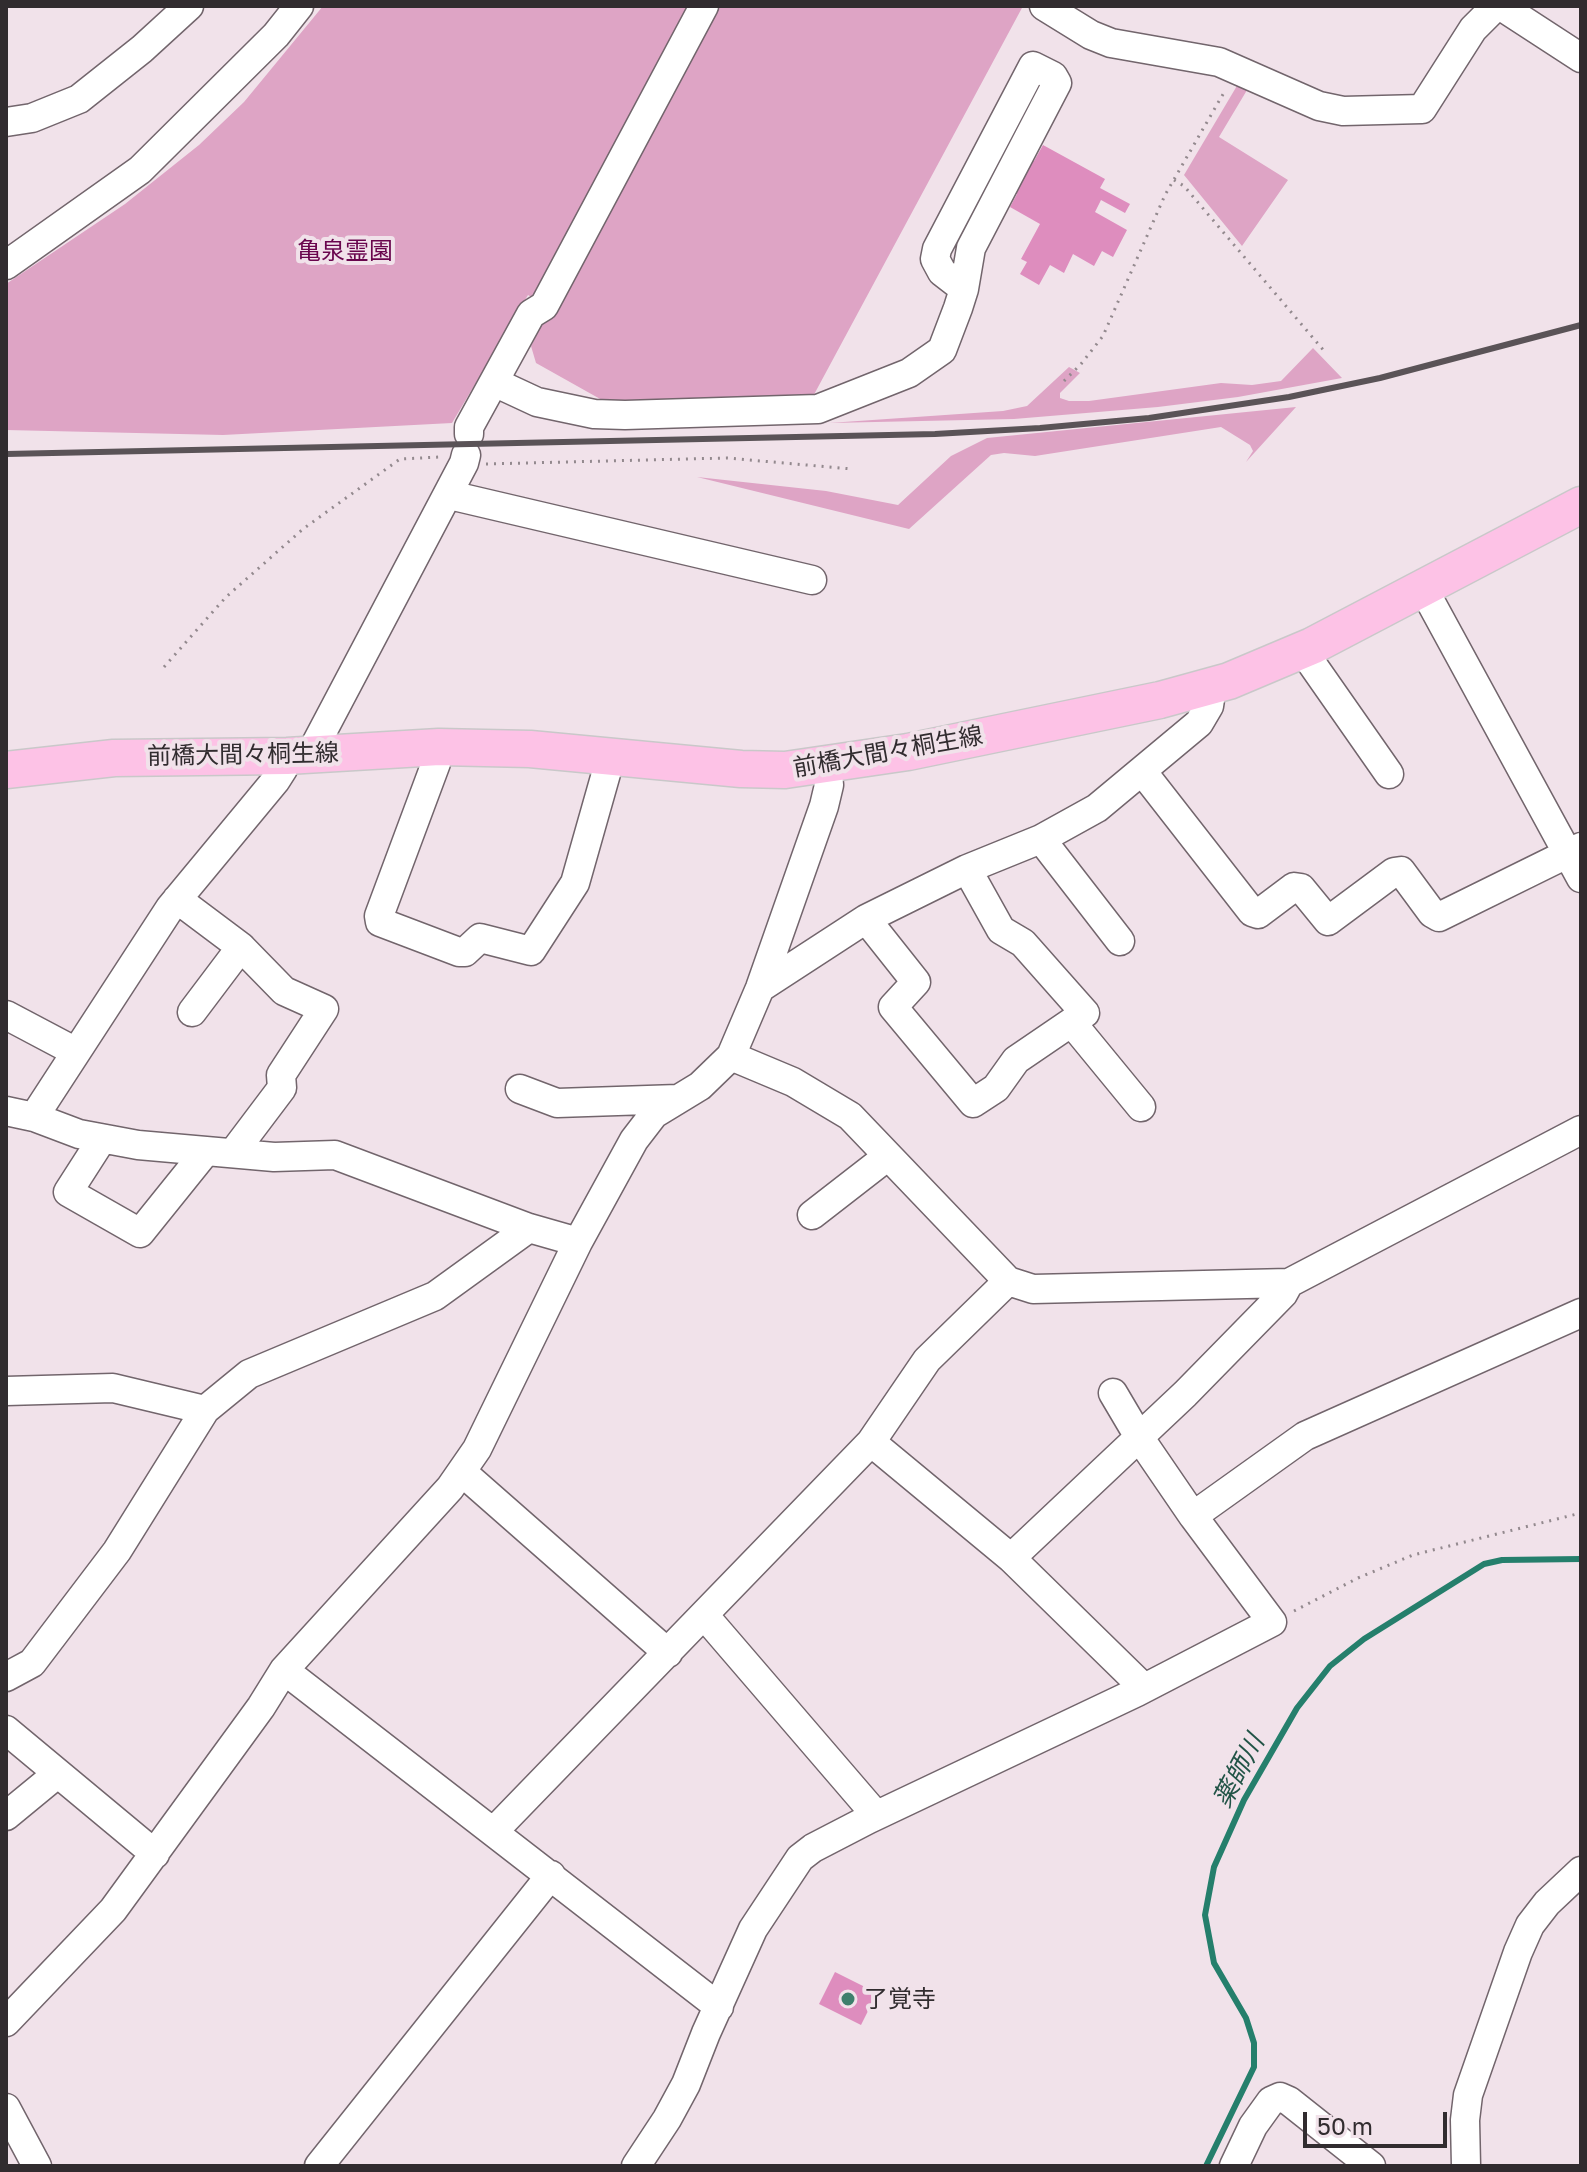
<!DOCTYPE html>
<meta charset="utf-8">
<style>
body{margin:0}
#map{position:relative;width:1587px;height:2172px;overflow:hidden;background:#f1e2ea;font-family:"Golos Text",sans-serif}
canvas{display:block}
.frame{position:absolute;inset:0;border:8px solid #312c2f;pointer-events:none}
.scale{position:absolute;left:1303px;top:2112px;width:144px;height:36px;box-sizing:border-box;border:4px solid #312c2f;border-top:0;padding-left:10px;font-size:24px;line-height:28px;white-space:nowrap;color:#312c2f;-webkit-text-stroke:6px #f1e2ea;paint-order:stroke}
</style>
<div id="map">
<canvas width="1587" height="2172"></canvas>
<div class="frame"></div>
<div class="scale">50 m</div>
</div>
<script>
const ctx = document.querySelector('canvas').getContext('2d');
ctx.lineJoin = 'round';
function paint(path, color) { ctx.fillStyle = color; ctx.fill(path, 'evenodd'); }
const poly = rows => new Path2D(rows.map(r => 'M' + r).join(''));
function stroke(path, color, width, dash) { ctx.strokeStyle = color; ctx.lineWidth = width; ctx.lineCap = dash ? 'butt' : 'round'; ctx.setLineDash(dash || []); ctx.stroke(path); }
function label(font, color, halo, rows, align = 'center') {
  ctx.font = font + ' "Golos Text","Noto Sans JP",sans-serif'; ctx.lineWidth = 8; ctx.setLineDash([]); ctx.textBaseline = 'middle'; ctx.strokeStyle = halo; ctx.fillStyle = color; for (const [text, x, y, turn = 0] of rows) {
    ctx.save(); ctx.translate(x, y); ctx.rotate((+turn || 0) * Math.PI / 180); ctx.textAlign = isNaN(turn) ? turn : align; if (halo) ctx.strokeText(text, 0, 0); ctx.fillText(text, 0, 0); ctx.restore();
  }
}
const green = poly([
 [323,6,1023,6,810,402,618,409,536,363,531,346,550,308,528,295,452,423,223,435,6,430,6,284,125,204,199,145,244,102],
 [1241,79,1250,85,1219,137,1288,180,1242,246,1184,175],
 [1313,348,1342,378,1238,397,1158,407,1014,419,829,423,1003,411,1027,406,1069,367,1080,373,1060,393,1060,398,1069,401,1089,401,1221,383,1252,385,1281,381],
 [1296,407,1246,462,1253,451,1250,445,1221,427,1035,456,1004,453,991,455,909,529,697,477,826,491,898,505,951,456,987,438]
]);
const stream = poly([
 [1206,2166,1254,2067,1254,2043,1246,2018,1214,1963,1205,1915,1214,1867,1244,1800,1297,1708,1330,1666,1364,1639,1484,1564,1502,1560,1581,1559]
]);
const building = poly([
 [1043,145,1105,179,1100,188,1130,204,1125,213,1101,200,1095,212,1127,230,1113,257,1102,251,1094,266,1073,254,1064,273,1050,265,1039,285,1020,274,1027,262,1021,259,1040,224,1010,207,1017,194,990,179,1008,147,1034,161],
 [835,1972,877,1993,861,2025,819,2004]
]);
const path = poly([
 [1174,180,1184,186,1325,352],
 [1064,381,1081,364,1103,336,1165,195,1226,89],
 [486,464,727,458,852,469],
 [164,667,226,597,303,529,400,459,440,457],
 [1294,1611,1358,1578,1413,1555,1581,1513]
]);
const minor = poly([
 [1044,6,1091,35,1111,43,1219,62,1319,106,1343,111,1422,109,1473,29,1496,6],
 [1501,6,1581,58],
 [6,122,32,118,79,99,142,49,189,6],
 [6,265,140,170,276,35,299,6],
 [494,382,537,402,594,414,625,415,818,409,909,373,942,350,958,308,964,289,971,248,1057,83,1053,76,1033,66,937,249,935,259,942,272,964,289],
 [469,434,469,427,531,314,544,306,704,6],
 [449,492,458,497,812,580],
 [1423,588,1581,878],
 [1303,651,1389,774],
 [439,747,436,763,379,916,380,922,459,952,465,952,480,938,531,951,575,883,611,756],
 [310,755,464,463,466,455],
 [1142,771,1252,912,1258,914,1294,887,1301,888,1328,921,1394,872,1401,871,1432,913,1439,917,1581,847],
 [1041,839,1120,941],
 [177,899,241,947,284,991,324,1009,281,1075,282,1088,233,1153],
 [866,919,916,982,893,1007,973,1103,996,1088,1016,1060,1085,1013,1023,943,1001,930,967,869],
 [760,988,866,919,967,869,1041,839,1097,808,1199,723,1209,706,1212,686],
 [192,1012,241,947],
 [6,1015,76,1052],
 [1072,1023,1141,1107],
 [731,1056,793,1082,850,1116,1008,1281,1033,1289,1289,1283,1581,1130],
 [520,1089,557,1103,678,1099],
 [6,1111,34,1117,79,1134,138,1145,274,1157,335,1155,529,1228,578,1242],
 [34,1117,170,908,276,780,283,769,287,756],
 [102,1139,68,1192,140,1233,206,1151],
 [812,1215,888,1156],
 [6,1391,113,1388,205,1410],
 [1113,1393,1139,1437,1193,1516],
 [871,1442,1011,1558,1144,1688],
 [462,1472,668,1653],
 [1011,1558,1185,1394,1283,1294,1289,1283],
 [704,1615,876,1815],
 [284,1670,719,2007],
 [6,1677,32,1663,117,1551,205,1410,249,1374,435,1296,529,1228],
 [6,1730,155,1854],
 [6,1816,57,1774],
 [494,1831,871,1442,927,1360,1008,1281],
 [6,2022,113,1910,261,1707,284,1670,450,1488,477,1449,578,1242,634,1140,654,1114,700,1086,731,1056,760,988,824,806,829,785,827,765],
 [6,2108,37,2166],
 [319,2166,551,1875],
 [636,2166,667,2119,686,2084,706,2033,753,1929,800,1858,813,1848,869,1819,1137,1692,1272,1622,1193,1516,1305,1436,1581,1313],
 [1234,2166,1253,2126,1271,2101,1280,2097,1289,2101,1371,2166],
 [1466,2166,1465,2120,1468,2095,1518,1952,1530,1925,1547,1903,1581,1871]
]);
const major = poly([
 [6,770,114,758,287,756,439,747,530,749,741,769,785,770,908,752,1160,700,1229,681,1312,646,1581,505]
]);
const rail = poly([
 [6,454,935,434,1040,428,1149,418,1289,397,1380,378,1581,325]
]);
const markers = [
 [848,1999,8,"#3f7f6d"]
];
const parkNames = [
 ["亀泉霊園",345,251]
];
const streetNames = [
 ["前橋大間々桐生線",888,752,-10],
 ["前橋大間々桐生線",243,755,-1]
];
const poiNames = [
 ["了覚寺",864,1999]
];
const waterNames = [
 ["薬師川",1239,1771,-62]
];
paint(green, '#dea4c5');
stroke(stream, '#257f6c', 6);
paint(building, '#de8dbe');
stroke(minor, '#72656c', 31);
stroke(major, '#c9c8c9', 39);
stroke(path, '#93898e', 3, [2, 6]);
stroke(minor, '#fff', 28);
stroke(major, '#fdc2e6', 36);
stroke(rail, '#5a5357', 6);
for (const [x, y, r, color] of markers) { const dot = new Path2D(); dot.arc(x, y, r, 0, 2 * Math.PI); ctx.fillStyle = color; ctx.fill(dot); stroke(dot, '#f1e2ea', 3); }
label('24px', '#69054d', '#f1e2ea', parkNames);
label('24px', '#312c2f', '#f1e2ea', streetNames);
label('24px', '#312c2f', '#f1e2ea', poiNames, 'left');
label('italic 26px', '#225447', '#f1e2ea', waterNames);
</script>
